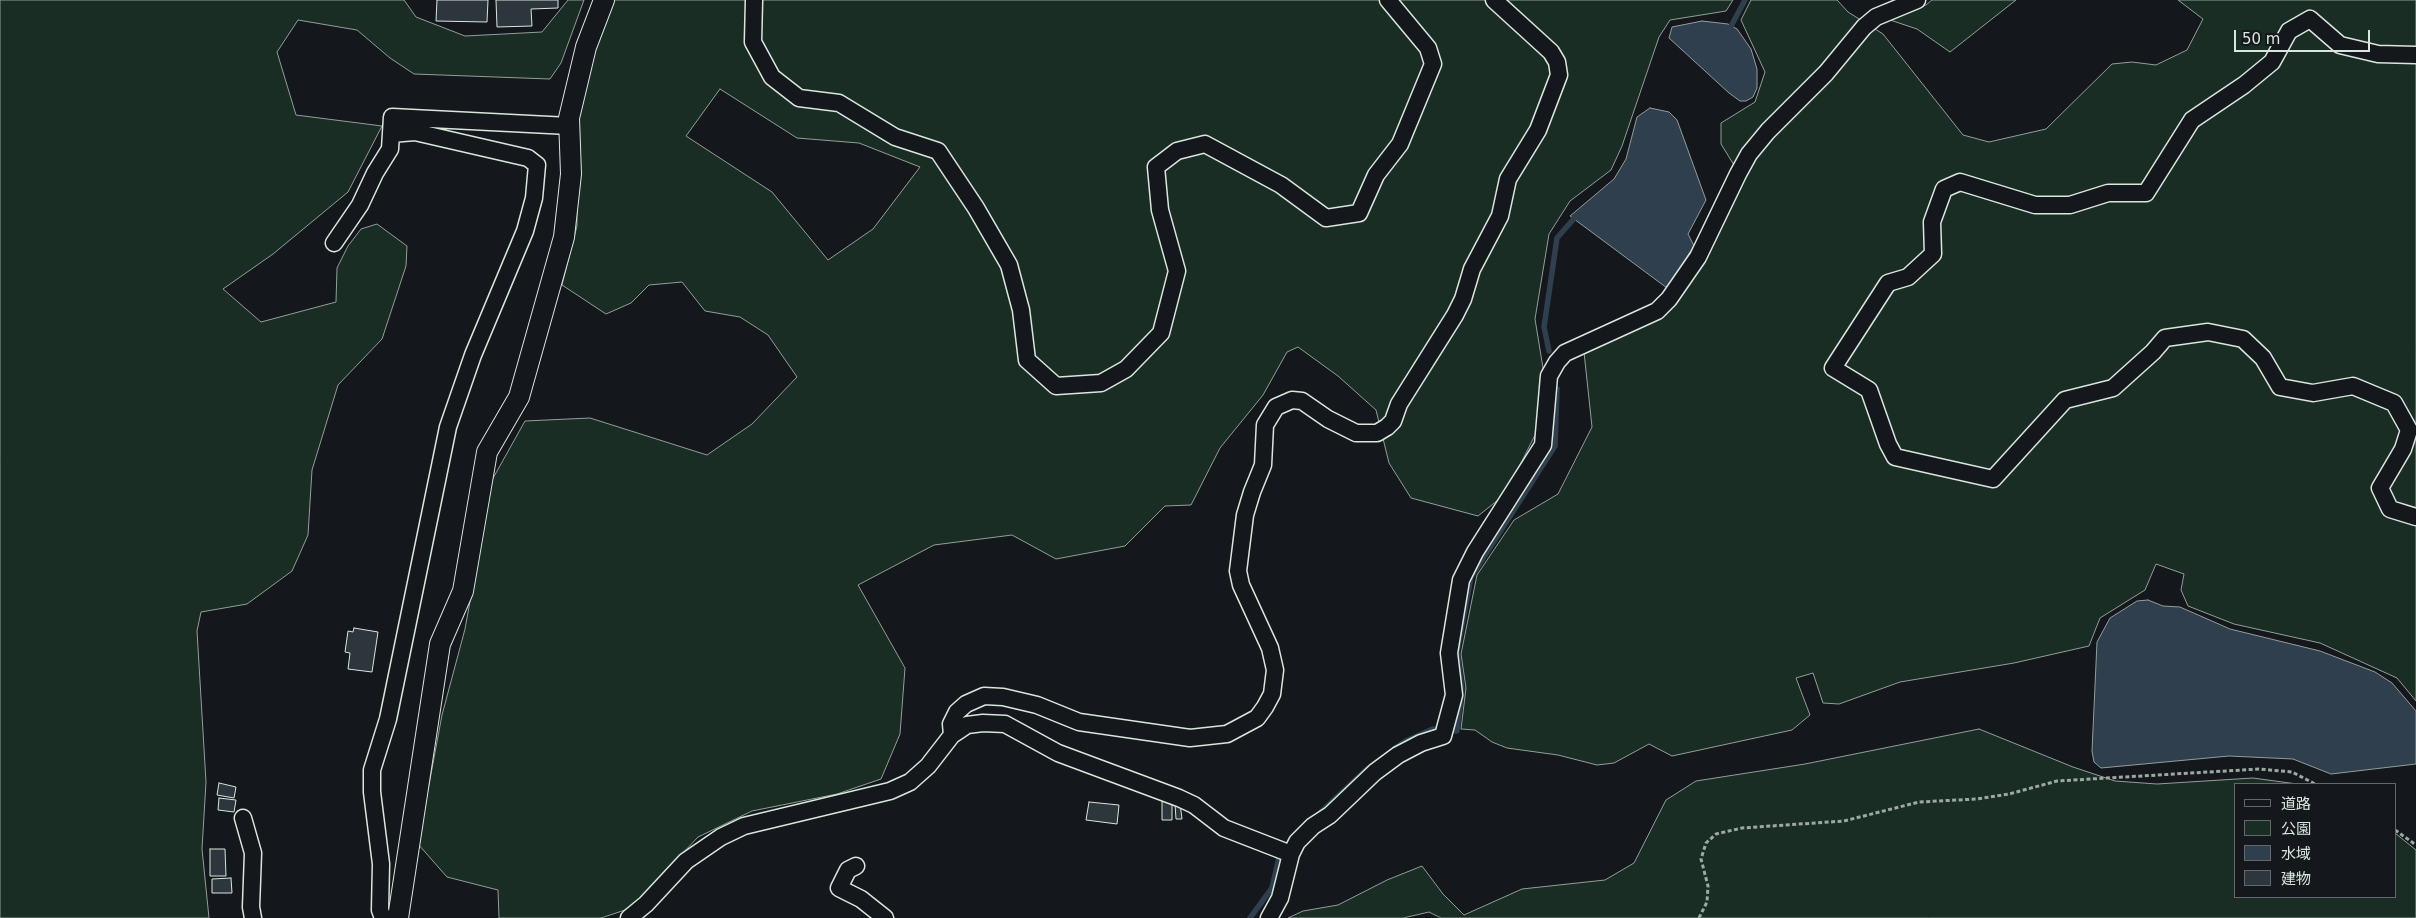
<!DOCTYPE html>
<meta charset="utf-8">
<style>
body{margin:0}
#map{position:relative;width:2416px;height:918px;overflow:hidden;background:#14181c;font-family:"DejaVu Sans","Noto Sans JP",sans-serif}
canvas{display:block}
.legend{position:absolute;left:2234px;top:783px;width:162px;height:115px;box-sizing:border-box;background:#14181c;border:1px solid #626a69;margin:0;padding:6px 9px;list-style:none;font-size:15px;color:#d8e6dc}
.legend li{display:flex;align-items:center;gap:10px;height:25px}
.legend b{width:25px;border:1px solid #626a69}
.scale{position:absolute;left:2234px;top:30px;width:136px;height:22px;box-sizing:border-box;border:2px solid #d8e6dc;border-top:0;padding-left:6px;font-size:15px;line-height:18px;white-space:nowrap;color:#d8e6dc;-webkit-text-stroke:4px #14181c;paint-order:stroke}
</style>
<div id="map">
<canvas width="2416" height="918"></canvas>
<ul class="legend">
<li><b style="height:6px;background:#14181c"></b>道路</li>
<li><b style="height:14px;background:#1a2d24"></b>公園</li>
<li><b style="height:14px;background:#2f3f4d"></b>水域</li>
<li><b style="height:14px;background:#2c363c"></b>建物</li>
</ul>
<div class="scale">50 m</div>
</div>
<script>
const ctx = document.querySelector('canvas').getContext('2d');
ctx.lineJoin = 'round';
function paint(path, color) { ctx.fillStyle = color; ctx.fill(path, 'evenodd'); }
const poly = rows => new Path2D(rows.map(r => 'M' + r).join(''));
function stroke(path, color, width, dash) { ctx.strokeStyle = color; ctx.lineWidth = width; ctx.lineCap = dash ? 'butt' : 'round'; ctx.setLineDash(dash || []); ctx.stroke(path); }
const green = poly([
 [0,0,404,0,416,17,465,36,542,32,568,0,584,0,561,63,550,79,414,74,390,58,357,30,298,20,277,52,296,115,382,126,348,192,273,254,223,289,261,322,336,302,337,268,348,246,361,229,377,224,407,246,406,266,382,339,338,385,312,470,308,535,292,571,247,604,201,612,197,631,206,782,202,849,209,918,0,918,0,0],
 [613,0,1733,0,1726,11,1670,20,1659,37,1622,146,1611,170,1570,201,1549,234,1535,319,1543,368,1536,433,1515,475,1498,500,1478,516,1411,498,1389,463,1376,410,1338,376,1298,347,1287,352,1263,395,1220,448,1191,505,1165,506,1125,546,1056,559,1012,535,934,545,858,585,905,668,900,734,881,779,837,794,752,811,698,837,631,908,601,918,499,918,498,890,447,877,418,844,442,715,465,629,492,480,525,421,590,418,707,455,752,424,797,377,768,335,740,317,705,311,682,282,649,285,631,303,606,314,562,285,577,226,577,124,598,40,613,0],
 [720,89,797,138,859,143,920,167,873,229,828,260,772,192,686,136,720,89],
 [1751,0,1837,0,1848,12,1883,34,1963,135,1989,142,2046,129,2112,64,2132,62,2156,65,2187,50,2203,19,2178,0,2416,0,2416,701,2397,678,2320,643,2234,624,2188,606,2181,590,2184,574,2156,564,2145,590,2100,618,2089,646,2014,663,1900,682,1839,704,1823,703,1813,673,1796,678,1810,715,1792,730,1672,756,1649,744,1614,763,1597,765,1558,755,1507,748,1492,742,1475,730,1461,729,1466,688,1461,654,1477,575,1514,520,1558,494,1592,427,1584,352,1661,316,1742,178,1721,144,1721,123,1755,102,1765,72,1741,20,1751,0],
 [1932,0,2016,0,1950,52,1917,29,1890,20,1896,15,1926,5,1932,0],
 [1979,729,2073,767,2115,781,2157,784,2253,778,2297,784,2235,784,2235,897,2395,897,2395,833,2416,850,2416,918,1441,918,1429,912,1403,918,1288,918,1303,911,1338,905,1387,880,1422,866,1443,894,1464,915,1522,889,1605,880,1634,863,1666,800,1696,781,1805,764,1979,729]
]);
const water = poly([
 [1702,21,1728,24,1737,29,1751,49,1757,69,1757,88,1753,97,1746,101,1740,101,1729,93,1669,38,1672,27,1702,21],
 [1650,108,1669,112,1677,120,1706,200,1688,234,1694,246,1667,288,1570,216,1614,179,1626,159,1637,117,1650,108],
 [2148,600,2163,606,2180,607,2230,629,2320,651,2375,672,2392,683,2416,711,2416,764,2331,774,2293,759,2229,756,2101,768,2094,762,2092,751,2097,642,2110,618,2137,601,2148,600]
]);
const stream = poly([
 [1729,30,1745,0],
 [1549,351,1544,327,1557,238,1578,214],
 [1395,748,1406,741,1433,729,1457,731,1462,689,1457,652,1471,577,1555,446,1557,389],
 [1320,813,1368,768],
 [1250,918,1272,888,1279,857,1283,851]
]);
const building = poly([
 [437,0,488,0,487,22,436,21,437,0],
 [496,0,558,0,558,8,531,9,532,26,497,27,496,0],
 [354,628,378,632,372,672,348,669,350,653,345,652,348,631,353,632,354,628],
 [219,783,236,787,234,798,217,795,219,783],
 [219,798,236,800,234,812,218,810,219,798],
 [1162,800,1172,800,1172,820,1162,820,1162,800],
 [1089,802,1119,805,1117,824,1086,820,1089,802],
 [1180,803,1182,819,1176,819,1175,804,1180,803],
 [210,849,225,849,226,876,210,876,210,849],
 [231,878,232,893,212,893,212,879,231,878]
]);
const path = poly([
 [2395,830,2416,845],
 [1699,918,1707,902,1708,886,1701,859,1706,843,1716,834,1742,828,1844,821,1919,802,1977,799,2009,794,2057,781,2259,769,2292,772,2315,784]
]);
const minor = poly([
 [754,0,753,42,772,77,799,98,839,103,895,137,938,151,976,208,1009,265,1021,310,1027,360,1056,386,1101,383,1126,369,1161,333,1177,271,1160,210,1156,167,1177,151,1205,144,1281,185,1326,218,1359,213,1376,175,1400,144,1433,64,1428,48,1388,0],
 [2416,55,2378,54,2340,45,2310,19,2289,31,2272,62,2244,85,2192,120,2146,193,2108,193,2070,205,2035,205,1960,182,1944,189,1932,222,1933,254,1908,277,1888,283,1833,368,1869,390,1888,444,1895,457,1993,479,2065,400,2113,388,2153,352,2165,338,2208,332,2243,339,2263,358,2280,387,2313,393,2353,386,2394,403,2409,430,2403,449,2380,488,2390,509,2416,517],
 [334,243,360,205,375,173,390,149,392,117,569,126],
 [952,735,951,724,957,712,966,704,984,696,1003,697,1037,705,1079,722,1190,738,1227,734,1257,718,1265,707,1272,694,1275,670,1270,648,1241,585,1238,571,1245,515,1252,492,1263,465,1265,425,1276,407,1292,400,1302,401,1328,419,1356,433,1377,433,1387,427,1393,421,1399,404,1455,315,1463,299,1472,269,1500,216,1508,179,1538,130,1559,75,1557,62,1551,52,1494,0],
 [243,818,253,853,251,907,253,918],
 [856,866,848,870,839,888,861,899,885,918],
 [383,918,380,910,381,864,372,792,372,770,388,719,448,427,473,355,525,231,534,198,537,165,528,158,415,132,391,134],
 [629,918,646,904,686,861,721,837,744,826,890,791,910,782,928,766,952,735,967,725,983,723,1005,724,1058,753,1179,798,1194,805,1224,828,1291,854],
 [1269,918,1280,898,1291,854,1297,842,1313,826,1330,815,1375,772,1398,755,1421,743,1443,736,1454,695,1449,653,1461,580,1475,552,1543,445,1549,376,1557,362,1565,353,1657,311,1669,299,1698,257,1738,174,1749,154,1768,131,1826,73,1864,27,1876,17,1917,0]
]);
const tertiary = poly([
 [398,918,440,644,463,591,487,452,519,397,564,237,571,174,569,118,586,47,604,0]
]);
paint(green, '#1a2d24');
stroke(green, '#939e99', 1);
paint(water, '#2f3f4d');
stroke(water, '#939e99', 1);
stroke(stream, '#2f3f4d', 5.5);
paint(building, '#2c363c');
stroke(building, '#d8e6dc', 1);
stroke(minor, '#d8e6dc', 19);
stroke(tertiary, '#d8e6dc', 22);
stroke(path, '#9da8a2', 3, [4, 2.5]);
stroke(minor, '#14181c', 16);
stroke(tertiary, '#14181c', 20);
</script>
